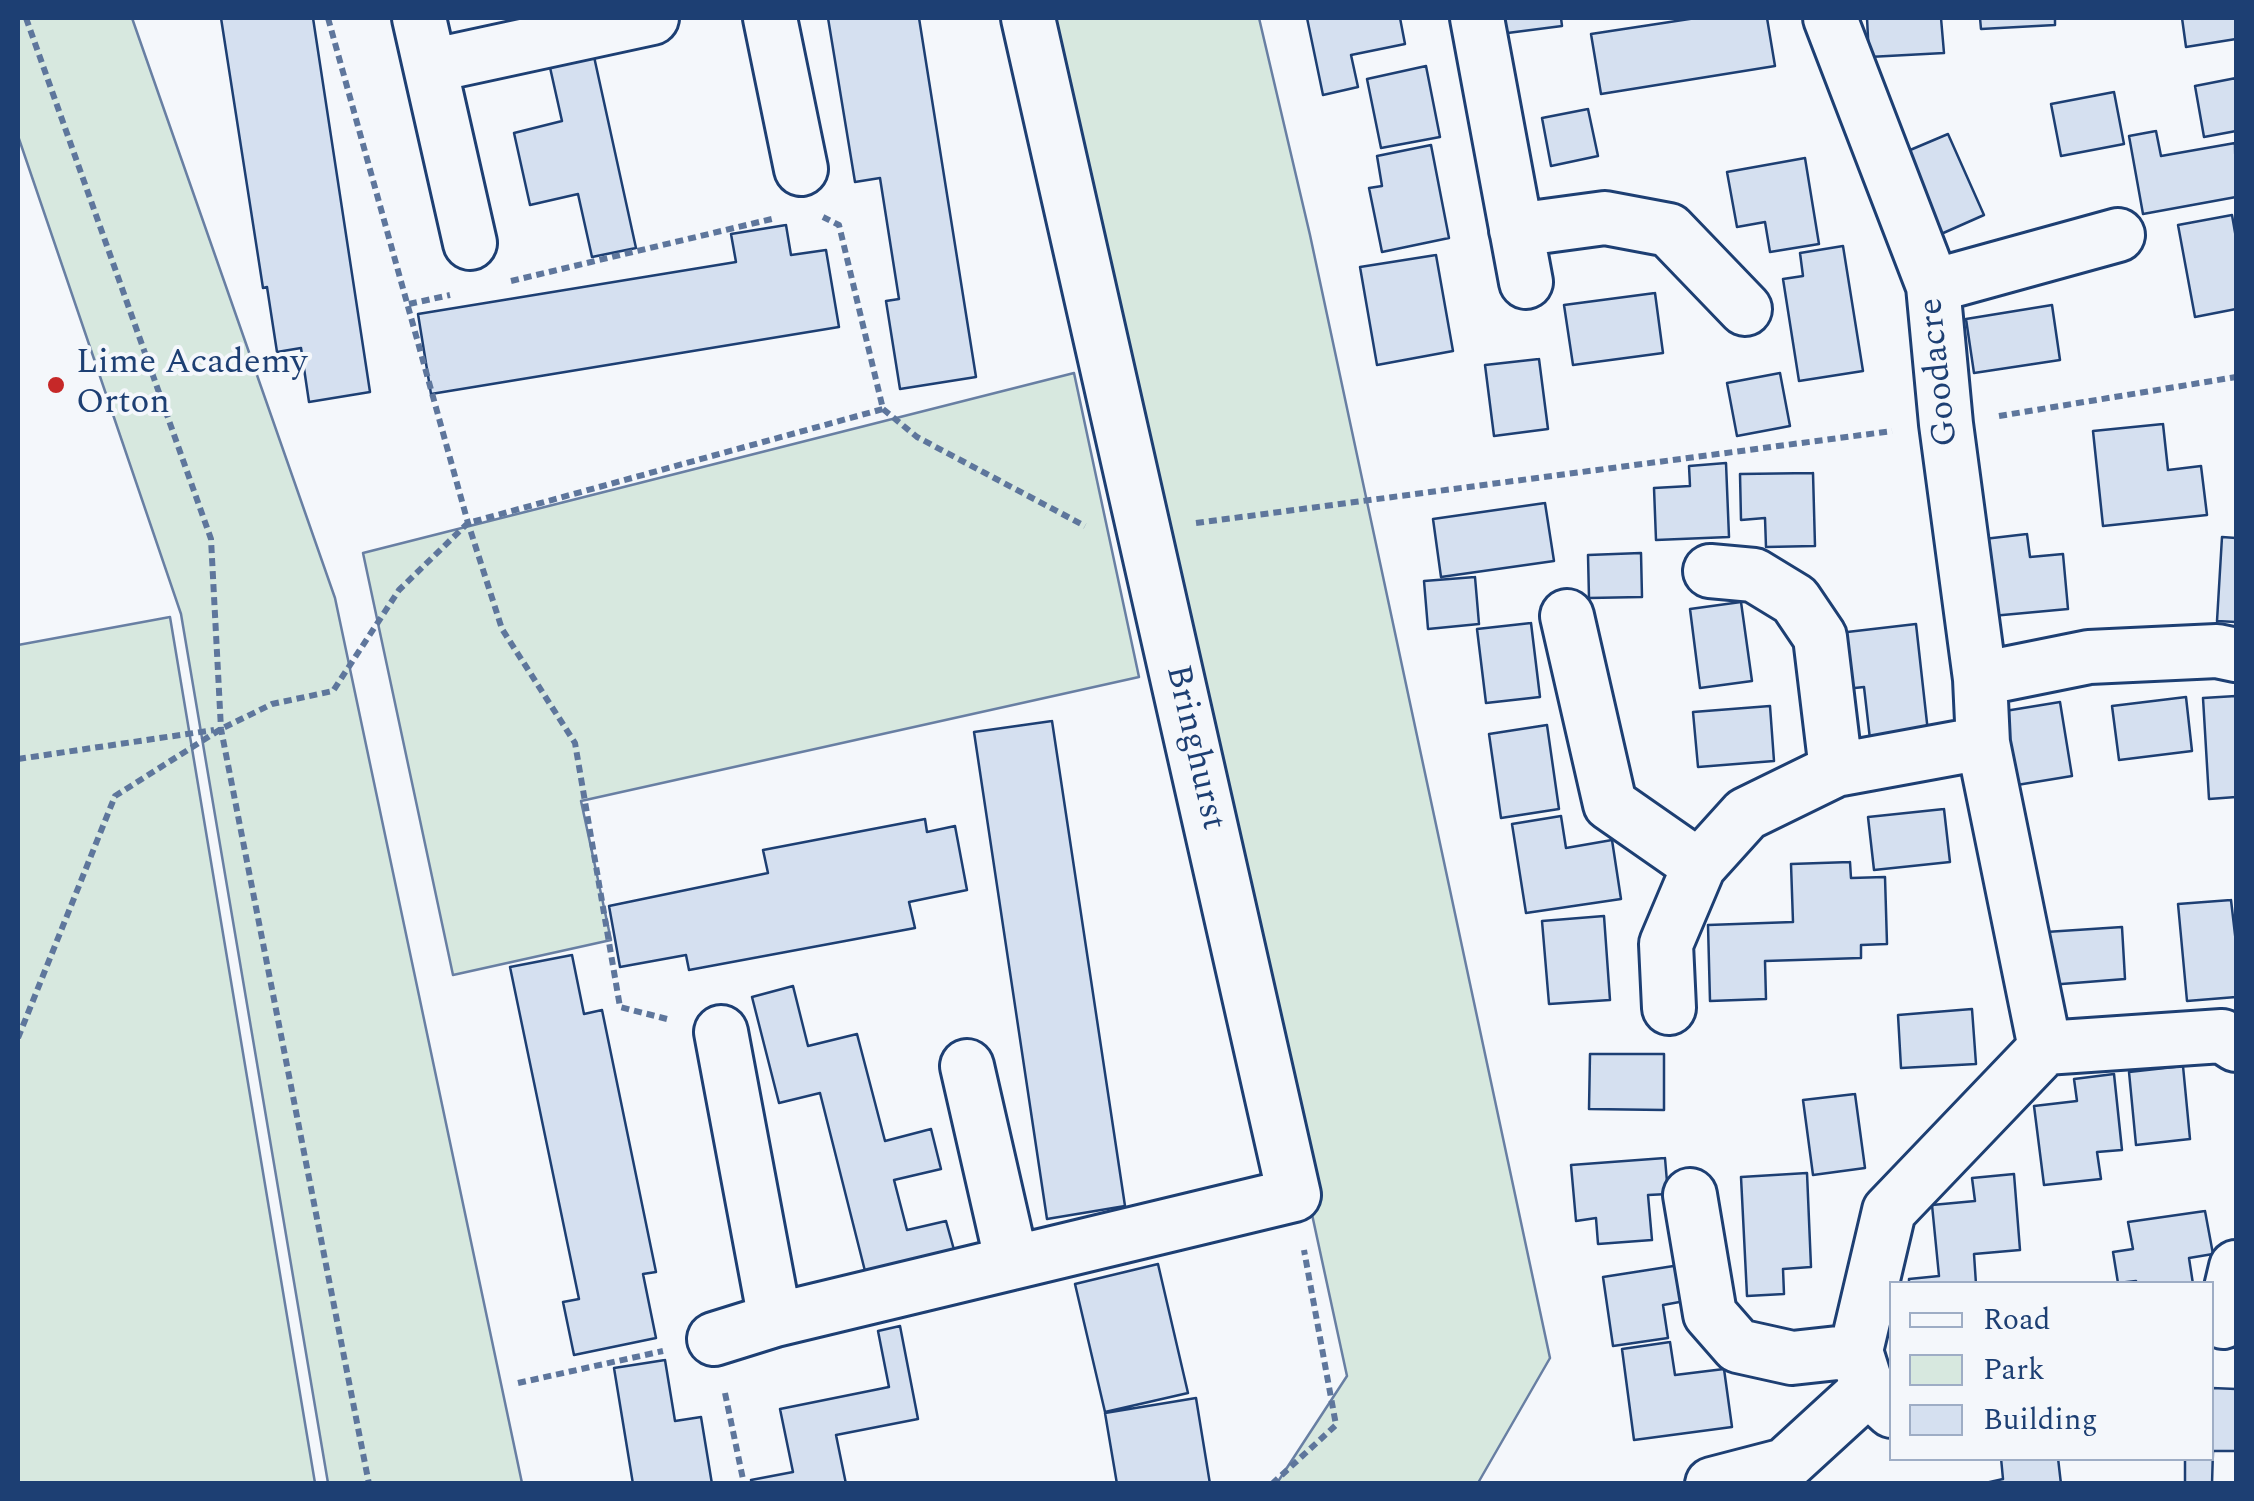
<!DOCTYPE html>
<style>
body{margin:0}
#map{position:relative;width:2254px;height:1501px;overflow:hidden;background:#f4f7fb;font-family:Spectral,serif}
canvas{display:block}
.frame{position:absolute;inset:0;border:20px solid #1d3f73;pointer-events:none}
.legend{position:absolute;left:1889px;top:1281px;width:325px;height:180px;box-sizing:border-box;background:#f4f7fb;border:2px solid #9eadc5;margin:0;padding:12px 18px;list-style:none;font-size:30px;color:#1d3f73}
.legend li{display:flex;align-items:center;gap:20px;height:50px}
.legend b{width:50px;border:2px solid #9eadc5}
</style>
<div id="map">
<canvas width="2254" height="1501"></canvas>
<div class="frame"></div>
<ul class="legend">
<li><b style="height:12px;background:#f4f7fb"></b>Road</li>
<li><b style="height:28px;background:#d7e8df"></b>Park</li>
<li><b style="height:28px;background:#d5e0f0"></b>Building</li>
</ul>
</div>
<script>
const ctx = document.querySelector('canvas').getContext('2d');
ctx.lineJoin = 'round';
function paint(path, color) { ctx.fillStyle = color; ctx.fill(path, 'evenodd'); }
const poly = rows => new Path2D(rows.map(r => 'M' + r).join(''));
function stroke(path, color, width, dash) { ctx.strokeStyle = color; ctx.lineWidth = width; ctx.lineCap = dash ? 'butt' : 'round'; ctx.setLineDash(dash || []); ctx.stroke(path); }
function label(font, color, halo, rows, align = 'center') {
  ctx.font = font + ' Spectral,serif'; ctx.lineWidth = 8; ctx.setLineDash([]); ctx.textBaseline = 'middle'; ctx.strokeStyle = halo; ctx.fillStyle = color; for (const [text, x, y, turn = 0] of rows) {
    ctx.save(); ctx.translate(x, y); ctx.rotate((+turn || 0) * Math.PI / 180); ctx.textAlign = isNaN(turn) ? turn : align; if (halo) ctx.strokeText(text, 0, 0); ctx.fillText(text, 0, 0); ctx.restore();
  }
}
const green = poly([
 [18,18,132,18,335,598,522,1483,328,1483,181,614,18,136,18,18],
 [1053,18,1259,18,1310,235,1550,1358,1478,1483,1277,1483,1347,1376,1053,18],
 [1074,373,1139,677,581,801,611,940,453,975,363,553,1074,373],
 [170,617,315,1483,18,1483,18,645,170,617]
]);
const building = poly([
 [221,18,313,18,370,392,309,402,301,348,277,352,267,287,263,288,221,18],
 [828,18,919,18,976,377,900,389,886,301,899,299,880,178,855,182,828,18],
 [1307,18,1400,18,1405,44,1351,55,1358,87,1323,95,1307,18],
 [1489,18,1561,18,1562,26,1492,35,1489,18],
 [1696,18,1767,18,1775,66,1601,94,1591,34,1696,18],
 [1867,18,1941,18,1944,53,1869,57,1867,18],
 [1980,18,2055,18,2055,25,1981,29,1980,18],
 [2182,18,2236,18,2236,39,2186,47,2182,18],
 [593,52,636,248,592,257,578,194,530,205,514,133,562,121,549,63,593,52],
 [1426,66,1440,137,1381,148,1367,79,1426,66],
 [2236,78,2236,131,2204,137,2195,86,2236,78],
 [2114,92,2124,144,2061,156,2051,104,2114,92],
 [1588,109,1598,156,1551,166,1542,118,1588,109],
 [2156,131,2161,156,2235,143,2236,197,2143,214,2129,136,2156,131],
 [1948,134,1984,215,1932,238,1896,156,1948,134],
 [1431,145,1449,238,1382,252,1369,188,1382,186,1377,156,1431,145],
 [1805,158,1819,244,1770,252,1765,222,1737,227,1727,172,1805,158],
 [2232,215,2236,238,2236,309,2195,317,2178,225,2232,215],
 [786,225,791,255,826,250,839,327,431,394,418,314,736,262,731,234,786,225],
 [1843,246,1863,371,1799,381,1783,279,1803,276,1800,253,1843,246],
 [1436,255,1453,351,1377,365,1360,267,1436,255],
 [1655,293,1663,353,1573,365,1564,305,1655,293],
 [2052,305,2060,360,1974,373,1966,319,2052,305],
 [1539,359,1548,429,1494,436,1485,365,1539,359],
 [1780,373,1790,426,1737,436,1727,383,1780,373],
 [2163,424,2168,470,2201,466,2207,515,2103,526,2093,431,2163,424],
 [1726,463,1729,537,1656,540,1654,488,1690,486,1689,466,1726,463],
 [1813,473,1815,546,1766,547,1765,518,1741,520,1740,474,1813,473],
 [1545,503,1554,561,1441,577,1433,519,1545,503],
 [2027,534,2030,557,2063,554,2068,609,1992,616,1984,539,2027,534],
 [2222,537,2236,538,2236,622,2217,621,2222,537],
 [1641,553,1642,597,1589,598,1588,555,1641,553],
 [1475,577,1479,624,1428,629,1424,581,1475,577],
 [1741,602,1752,681,1700,688,1690,609,1741,602],
 [1531,623,1540,697,1486,703,1477,629,1531,623],
 [1916,624,1928,732,1870,739,1864,687,1836,690,1830,634,1916,624],
 [2236,696,2236,797,2209,799,2203,698,2236,696],
 [2186,697,2192,751,2119,760,2112,706,2186,697],
 [2060,702,2072,776,2017,785,2005,711,2060,702],
 [1770,706,1774,761,1698,767,1693,712,1770,706],
 [1052,721,1125,1206,1047,1219,974,732,1052,721],
 [1547,725,1559,809,1501,818,1489,734,1547,725],
 [1944,809,1950,862,1874,870,1868,817,1944,809],
 [1561,816,1566,848,1612,840,1621,899,1526,913,1512,824,1561,816],
 [925,819,927,832,955,826,967,890,909,902,915,928,689,970,686,955,620,967,609,906,768,873,763,850,925,819],
 [1850,862,1851,878,1885,877,1887,944,1861,945,1861,958,1765,961,1766,999,1710,1001,1708,925,1793,922,1791,864,1850,862],
 [2231,900,2236,943,2236,997,2187,1001,2178,904,2231,900],
 [1604,916,1610,1000,1549,1004,1542,921,1604,916],
 [2122,927,2125,979,2049,985,2046,932,2122,927],
 [572,955,584,1014,602,1010,656,1272,643,1274,656,1338,574,1355,563,1302,579,1299,510,967,572,955],
 [793,986,808,1046,857,1034,885,1141,931,1129,941,1169,894,1180,907,1230,946,1221,956,1257,867,1279,820,1093,779,1103,752,997,793,986],
 [1972,1009,1976,1064,1901,1068,1898,1015,1972,1009],
 [1590,1054,1664,1054,1664,1110,1589,1109,1590,1054],
 [2183,1066,2190,1139,2136,1145,2129,1072,2183,1066],
 [2114,1074,2122,1150,2097,1152,2101,1179,2044,1185,2034,1106,2077,1101,2074,1079,2114,1074],
 [1855,1094,1865,1168,1813,1175,1803,1100,1855,1094],
 [1665,1158,1668,1194,1648,1195,1652,1240,1598,1244,1596,1218,1576,1221,1571,1165,1665,1158],
 [1807,1173,1811,1267,1783,1269,1784,1294,1747,1296,1741,1177,1807,1173],
 [2014,1174,2020,1250,1974,1254,1976,1284,1909,1284,1909,1279,1939,1276,1932,1205,1975,1201,1972,1178,2014,1174],
 [2205,1211,2213,1254,2189,1258,2193,1284,2137,1284,2136,1281,2118,1283,2113,1252,2133,1249,2128,1222,2205,1211],
 [1158,1264,1188,1393,1105,1412,1075,1284,1158,1264],
 [1680,1265,1685,1301,1663,1305,1668,1338,1613,1346,1603,1277,1680,1265],
 [900,1326,918,1419,836,1435,846,1484,752,1484,751,1480,793,1472,780,1409,889,1387,878,1331,900,1326],
 [1670,1342,1675,1375,1724,1369,1732,1427,1634,1440,1622,1349,1670,1342],
 [665,1360,675,1421,701,1417,712,1484,633,1484,614,1368,665,1360],
 [2212,1388,2236,1389,2236,1451,2213,1451,2212,1484,2185,1484,2185,1458,2212,1458,2212,1388],
 [1196,1398,1210,1484,1117,1484,1105,1413,1196,1398],
 [2001,1458,2058,1458,2061,1484,1981,1484,2003,1479,2001,1458]
]);
const path = poly([
 [26,18,211,539,221,729,369,1484],
 [328,18,468,523,502,629,575,743,620,1007,671,1020],
 [511,281,776,218],
 [409,304,450,295],
 [883,409,917,437,1085,526],
 [1999,416,2236,377],
 [1196,523,1892,431],
 [18,759,214,730],
 [18,1038,115,796,221,729,272,704,333,691,399,590,468,523,883,409,839,225,823,217],
 [518,1383,663,1351],
 [725,1393,744,1484],
 [1272,1484,1336,1425,1304,1250]
]);
const street = poly([
 [419,18,470,243],
 [770,18,801,169],
 [1477,18,1526,282],
 [1830,18,1933,286,1946,424,1980,679,1983,743,2045,1048,1889,1211,1856,1351,1868,1389,1892,1411],
 [430,66,652,18],
 [1516,230,1605,218,1669,230,1745,309],
 [1933,286,2118,235],
 [1710,571,1754,575,1795,600,1820,637,1836,770],
 [1567,616,1610,804,1699,866],
 [1980,679,2089,657,2217,651,2236,655],
 [1669,1008,1666,944,1699,866,1746,814,1836,770,1983,743],
 [721,1032,775,1320],
 [2045,1048,2222,1036,2236,1045],
 [967,1066,1012,1263],
 [1690,1195,1710,1314,1738,1346,1792,1358,1856,1351],
 [2223,1322,2236,1267],
 [714,1339,775,1320,1294,1195,1028,18],
 [1712,1484,1785,1465,1868,1389]
]);
const markers = [
 [56,385,10,"#c62828"]
];
const poiNames = [
 ["Lime Academy",76,365],
 ["Orton",76,405]
];
const streetNames = [
 ["Goodacre",1941,372,-96],
 ["Bringhurst",1193,748,77]
];
paint(green, '#d7e8df');
stroke(green, '#687fa3', 2.5);
paint(building, '#d5e0f0');
stroke(building, '#1d3f73', 2.5);
stroke(street, '#1d3f73', 58);
stroke(path, '#5e769c', 6, [8, 5]);
stroke(street, '#f4f7fb', 52);
for (const [x, y, r, color] of markers) { const dot = new Path2D(); dot.arc(x, y, r, 0, 2 * Math.PI); ctx.fillStyle = color; ctx.fill(dot); stroke(dot, '#f4f7fb', 4); }
label('35px', '#1d3f73', '#f4f7fb', poiNames, 'left');
label('35px', '#1d3f73', '#f4f7fb', streetNames);
</script>
